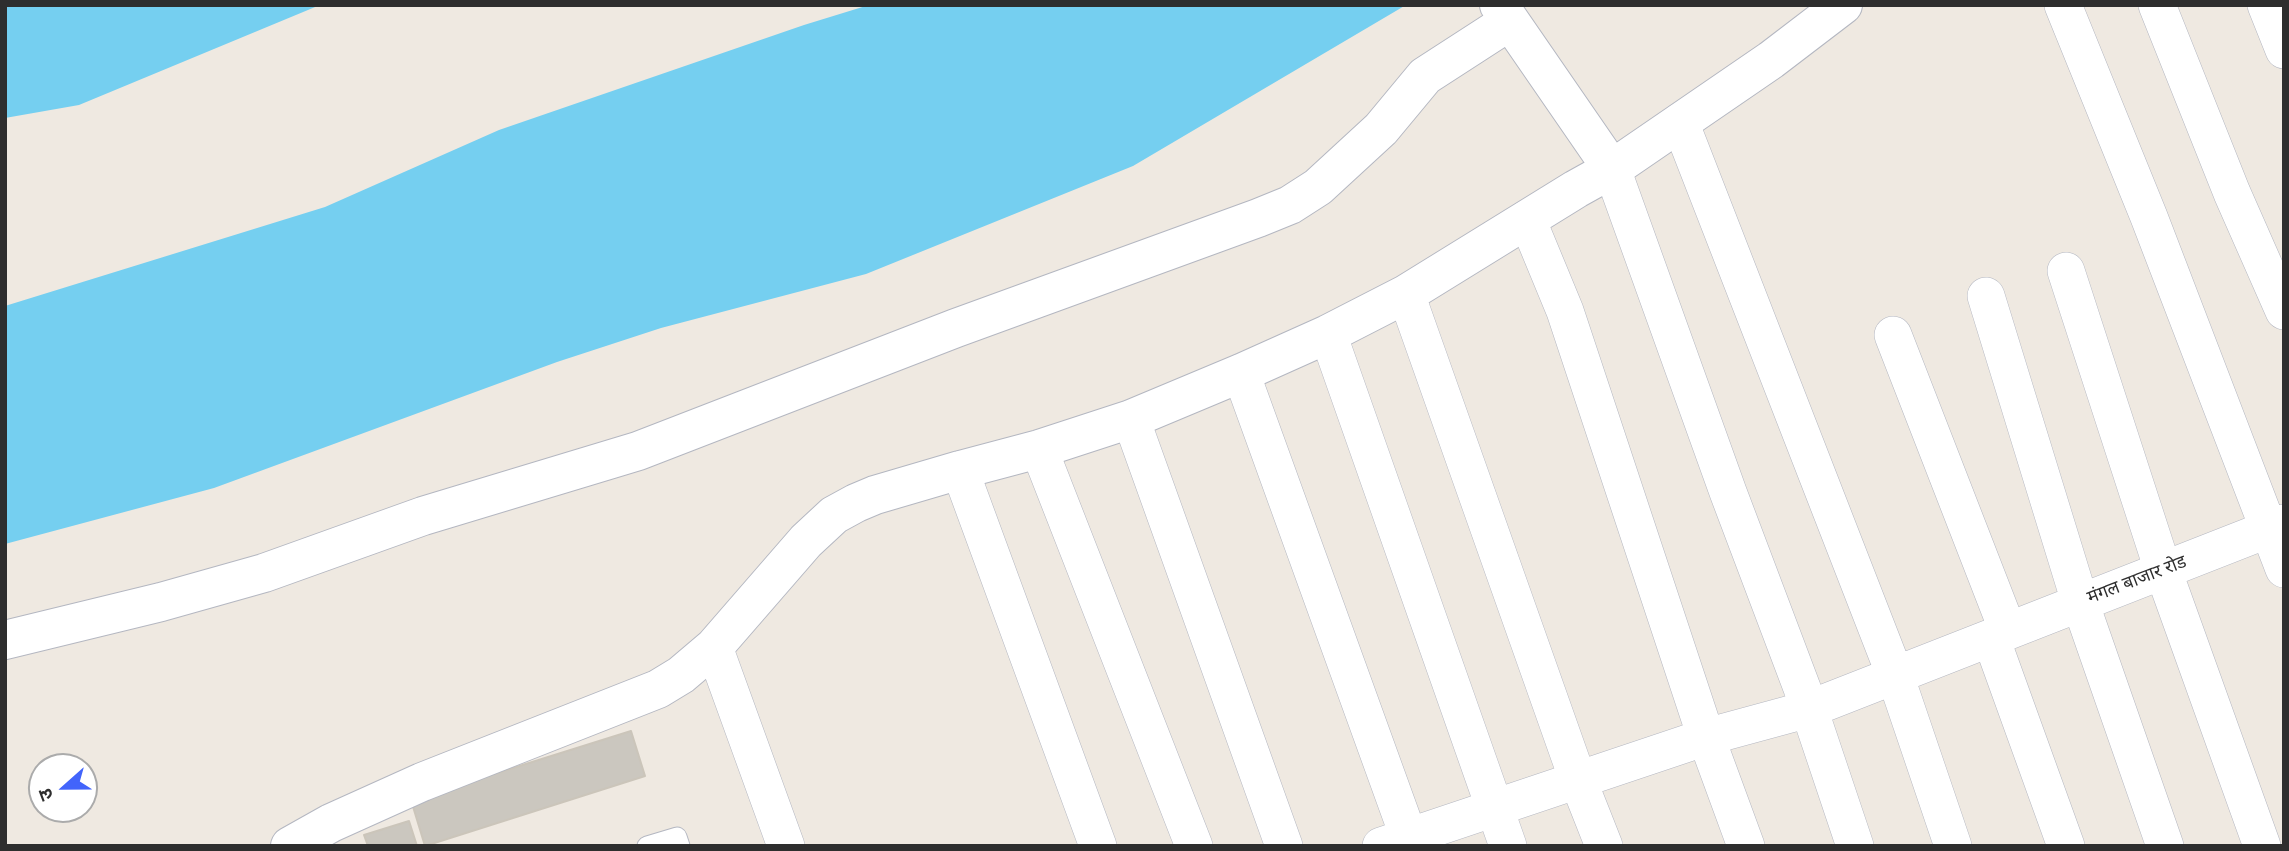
<!DOCTYPE html>
<meta charset="utf-8">
<style>
body{margin:0}
#map{position:relative;width:2289px;height:851px;overflow:hidden;background:#efe9e1;font-family:"Noto Sans","Noto Sans Devanagari",sans-serif}
canvas{display:block}
.frame{position:absolute;inset:0;border:7px solid #2e2e2e;pointer-events:none}
.north{position:absolute;left:28px;top:753px;width:70px;height:70px;box-sizing:border-box;background:#fff;border:2px solid #ababab;border-radius:50%;rotate:249deg;font-size:19px;font-weight:700;line-height:28px;text-align:center;color:#2e2e2e}
.north::after{content:'';display:block;margin:auto;width:24px;height:32px;background:#4264fb;clip-path:polygon(50% 0,100% 100%,50% 72%,0 100%)}
</style>
<div id="map">
<canvas width="2289" height="851"></canvas>
<div class="frame"></div>
<div class="north">उ</div>
</div>
<script>
const ctx = document.querySelector('canvas').getContext('2d');
ctx.lineJoin = 'round';
function paint(path, color) { ctx.fillStyle = color; ctx.fill(path, 'evenodd'); }
const poly = rows => new Path2D(rows.map(r => 'M' + r).join(''));
function stroke(path, color, width, dash) { ctx.strokeStyle = color; ctx.lineWidth = width; ctx.lineCap = dash ? 'butt' : 'round'; ctx.setLineDash(dash || []); ctx.stroke(path); }
function label(font, color, halo, rows, align = 'center') {
  ctx.font = font + ' "Noto Sans","Noto Sans Devanagari",sans-serif'; ctx.lineWidth = 5; ctx.setLineDash([]); ctx.textBaseline = 'middle'; ctx.strokeStyle = halo; ctx.fillStyle = color; for (const [text, x, y, turn = 0] of rows) {
    ctx.save(); ctx.translate(x, y); ctx.rotate((+turn || 0) * Math.PI / 180); ctx.textAlign = isNaN(turn) ? turn : align; if (halo) ctx.strokeText(text, 0, 0); ctx.fillText(text, 0, 0); ctx.restore();
  }
}
const water = poly([
 [5,5,320,5,79,105,5,118],
 [869,5,1406,5,1133,166,866,274,661,328,557,362,214,488,5,544,5,306,325,207,499,130,804,25]
]);
const building = poly([
 [631,731,645,776,425,846,411,800,631,731],
 [409,821,417,846,368,846,364,835,409,821]
]);
const service = poly([
 [647,846,677,837,680,846]
]);
const minor = poly([
 [2063,5,2149,217,2284,569],
 [2157,5,2232,193,2284,311],
 [2266,5,2284,50],
 [1680,122,1895,675,1953,846],
 [1612,169,1728,492,1802,688,1855,846],
 [1527,219,1565,311,1706,737,1746,846],
 [2066,271,2163,570,2262,846],
 [1406,294,1578,780,1604,846],
 [1986,296,2080,602,2165,846],
 [1328,334,1508,846],
 [1893,335,2008,631],
 [1241,373,1412,846],
 [1131,419,1284,846],
 [1039,449,1194,846],
 [960,470,1098,846],
 [1991,638,2066,846],
 [714,647,786,846],
 [1381,846,1706,737,1809,709,2284,523]
]);
const tertiary = poly([
 [1499,5,1612,169],
 [5,640,161,602,264,573,423,516,638,451,956,328,1258,218,1290,205,1318,187,1381,129,1425,76,1510,21],
 [290,846,331,823,422,782,658,689,681,675,714,647,806,541,834,515,856,503,875,495,960,470,1039,449,1131,419,1241,373,1328,334,1406,294,1576,189,1612,169,1771,60,1843,5]
]);
const streetNames = [
 ["मंगल बाजार रोड",2137,580,-21]
];
paint(water, '#75cff0');
paint(building, '#cbc7bf');
stroke(building, '#cbc5ba', 2);
stroke(service, '#b4b7c1', 21);
stroke(minor, '#b4b7c1', 38);
stroke(tertiary, '#b4b7c1', 40);
stroke(service, '#fff', 19);
stroke(minor, '#fff', 37);
stroke(tertiary, '#fff', 38);
label('18px', '#2e2e2e', '#fff', streetNames);
</script>
